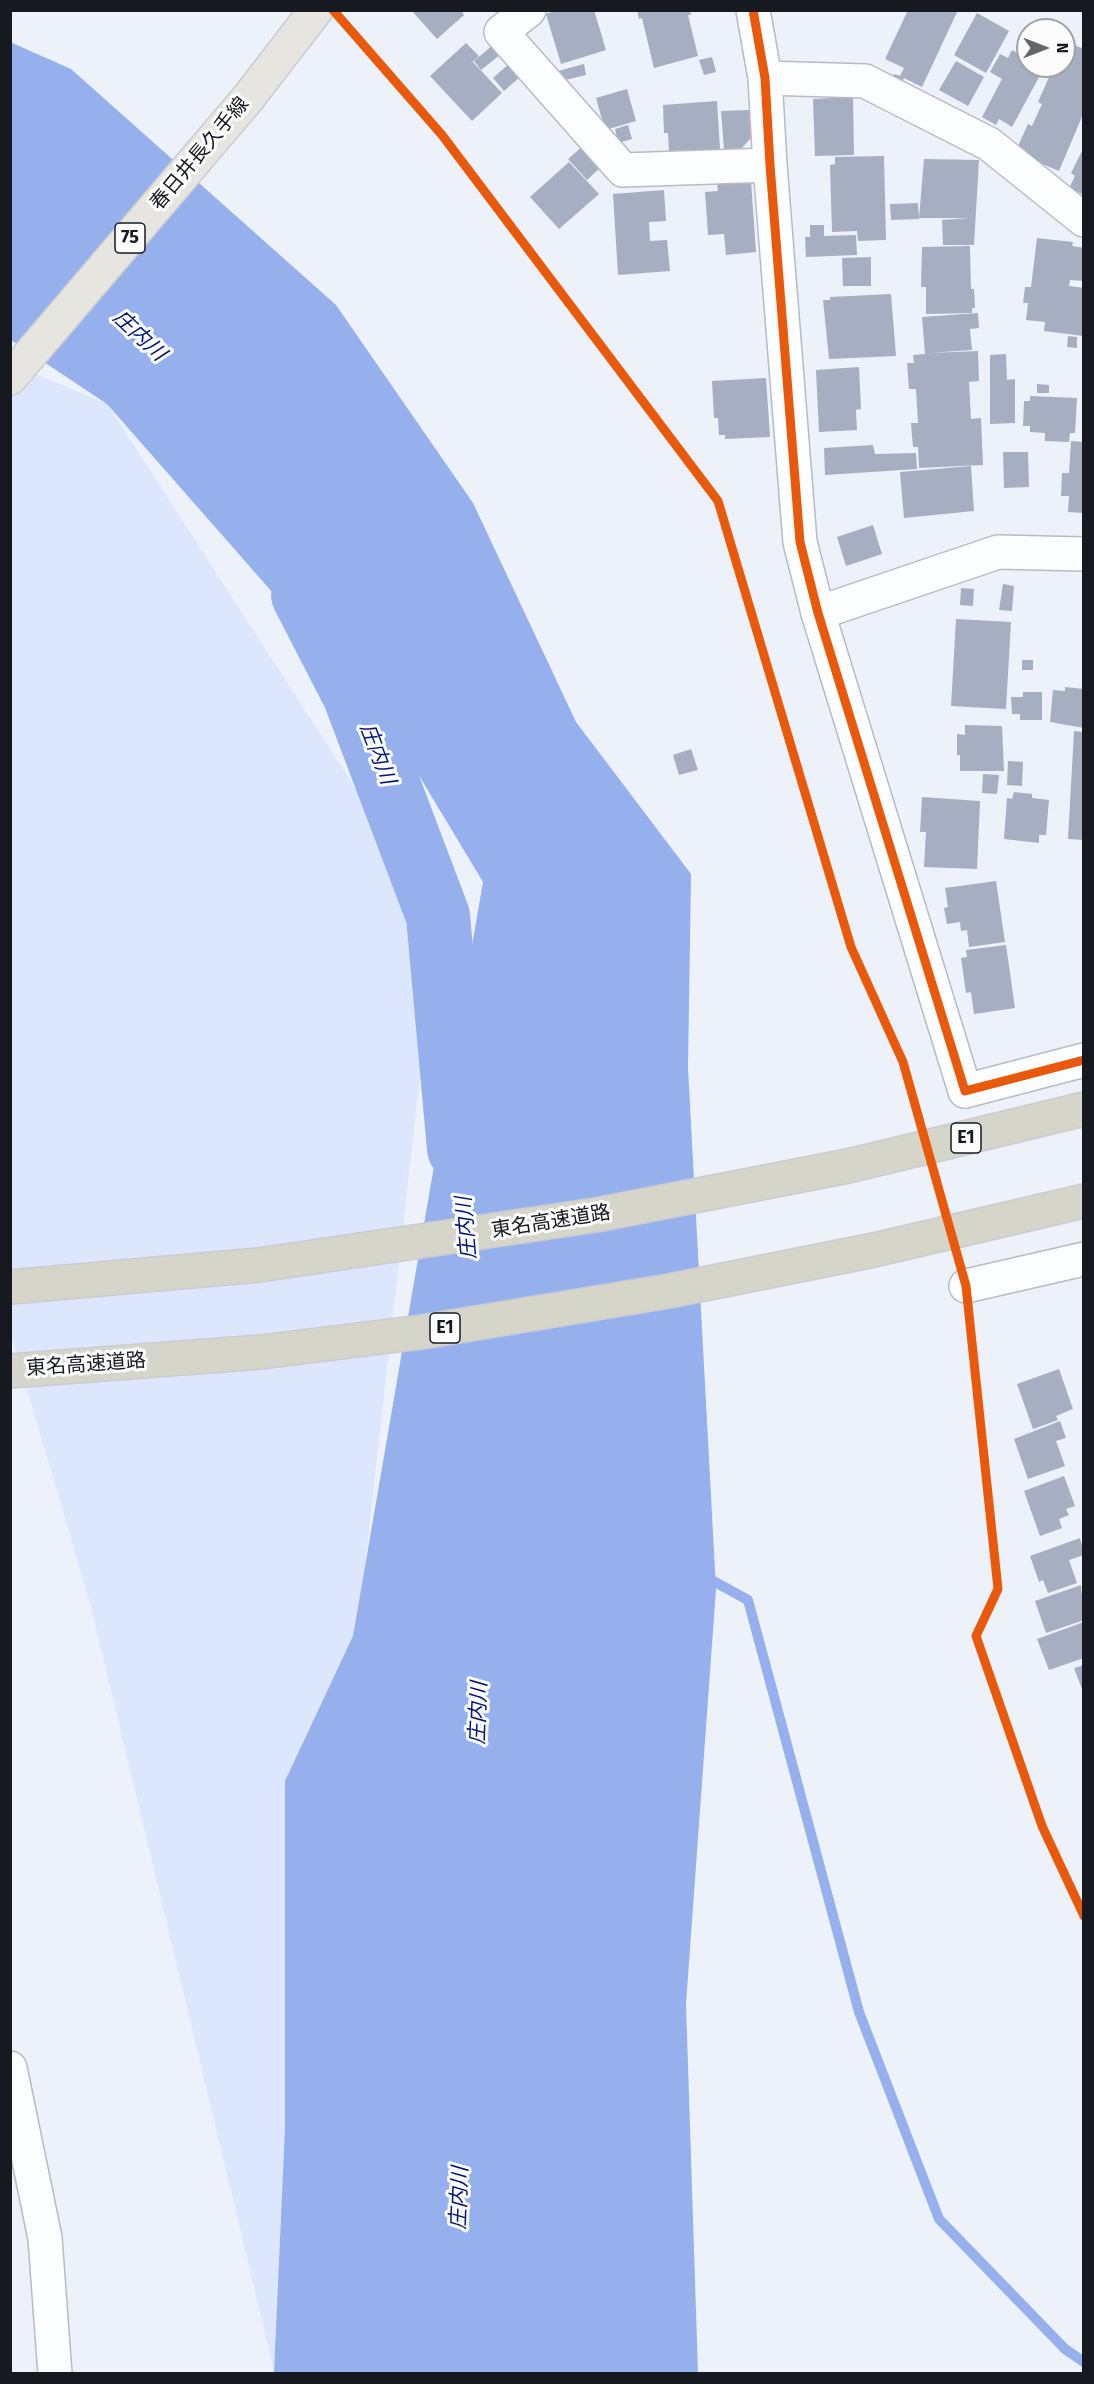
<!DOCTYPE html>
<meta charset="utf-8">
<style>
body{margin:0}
#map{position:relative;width:1094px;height:2384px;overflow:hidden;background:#edf1fa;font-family:"Fira Sans",sans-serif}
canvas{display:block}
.frame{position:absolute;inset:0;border:12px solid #161a20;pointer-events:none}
.north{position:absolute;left:1016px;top:18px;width:60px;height:60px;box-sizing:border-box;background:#fcfcfc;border:2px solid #a0a2a4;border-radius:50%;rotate:90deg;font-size:16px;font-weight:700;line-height:24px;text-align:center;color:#161a20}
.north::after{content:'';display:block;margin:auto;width:21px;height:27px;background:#61656c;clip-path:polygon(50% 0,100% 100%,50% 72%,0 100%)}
</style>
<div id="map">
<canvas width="1094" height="2384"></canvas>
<div class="frame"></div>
<div class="north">N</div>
</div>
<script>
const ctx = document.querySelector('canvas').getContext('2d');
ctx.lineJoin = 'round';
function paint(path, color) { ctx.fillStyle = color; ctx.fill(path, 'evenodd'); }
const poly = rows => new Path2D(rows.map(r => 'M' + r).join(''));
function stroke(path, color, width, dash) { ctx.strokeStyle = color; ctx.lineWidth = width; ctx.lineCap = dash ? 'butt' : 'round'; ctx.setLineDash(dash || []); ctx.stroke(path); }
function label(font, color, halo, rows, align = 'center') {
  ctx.font = font + ' "Fira Sans","Noto Sans JP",sans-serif'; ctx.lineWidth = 6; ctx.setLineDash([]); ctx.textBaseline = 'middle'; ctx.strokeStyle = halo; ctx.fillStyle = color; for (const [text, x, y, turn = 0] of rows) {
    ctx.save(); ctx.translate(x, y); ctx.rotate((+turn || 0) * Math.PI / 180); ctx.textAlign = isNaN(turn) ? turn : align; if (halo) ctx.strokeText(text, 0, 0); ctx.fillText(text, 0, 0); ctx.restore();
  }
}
const green = poly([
 [10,363,107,404,438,916,274,2370,90,1603,11,1335]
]);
const water = poly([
 [10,42,71,69,336,305,473,503,576,722,691,874,688,1068,716,1589,686,2004,698,2373,274,2373,285,2128,285,1781,353,1636,483,882,388,724,107,404,11,340]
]);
const stream = poly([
 [704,1576,748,1600,859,2012,939,2219,1065,2349,1084,2362]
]);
const river = poly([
 [303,595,354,694,438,916,459,1149]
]);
const building = poly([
 [411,10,461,10,464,15,437,39],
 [557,10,594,10,606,50,561,64,546,14],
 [637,10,690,10,691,15,688,15,698,56,654,68,642,18,639,19],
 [908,10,958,10,922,87,904,78,901,84,891,80,894,74,900,76,904,68,885,59],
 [977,13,1009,31,986,73,954,55],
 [1065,41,1084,49,1084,112,1059,171,1040,163,1018,146,1028,124,1032,126,1042,104,1038,102,1054,66,1064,66],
 [466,43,479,56,470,64,473,62,502,93,472,121,430,76],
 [493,45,501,54,481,70,474,61],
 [1012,50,1024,57,1028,50,1028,66,1045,66,1012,127,999,119,996,125,982,117,1002,79,990,72,1000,54,1008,58],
 [712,57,716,72,704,75,699,60],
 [956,61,984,77,968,106,939,90],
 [510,63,521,76,504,91,493,78],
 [584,64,586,75,561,81,558,71],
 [627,89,636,121,605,130,596,98],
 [853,97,854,155,815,156,813,99],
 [717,101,720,149,669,152,668,133,664,133,663,105],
 [749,110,751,138,742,148,724,150,721,111],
 [628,125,632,139,618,143,615,129],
 [584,145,603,165,587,180,568,159],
 [1084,147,1084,195,1069,188,1075,176,1071,173],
 [884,156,886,240,858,241,857,231,832,232,830,165,835,164,835,157],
 [924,159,979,160,974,245,943,245,942,220,969,218,919,218],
 [569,162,599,194,559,229,530,197],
 [751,181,756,252,726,255,724,234,708,235,705,192,718,191,717,183],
 [664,190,666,221,649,222,650,241,667,240,670,271,618,275,613,194],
 [918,203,919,219,891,220,890,204],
 [810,225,824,225,824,236,856,235,857,255,806,257,805,237,810,237],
 [1037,238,1073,242,1072,246,1084,248,1084,281,1070,280,1069,286,1084,288,1084,336,1044,331,1045,322,1026,320,1028,303,1023,303,1025,287,1031,287],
 [970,246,971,289,974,289,975,308,972,308,972,313,926,314,926,287,921,287,922,247],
 [871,257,871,286,843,286,842,258],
 [891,294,896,356,829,359,823,300,830,300,830,297],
 [978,313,979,328,970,329,972,350,928,353,978,351,979,381,969,382,971,419,981,418,983,465,919,468,918,447,913,447,911,423,918,423,916,389,909,389,907,363,914,363,913,355,925,354,922,317],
 [1068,336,1077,337,1077,348,1067,347],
 [1006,354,1007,380,1015,379,1015,423,990,424,990,355],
 [859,367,861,409,856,410,857,430,819,432,816,370],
 [766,378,770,437,725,439,725,435,719,435,718,418,714,418,712,381],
 [1037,384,1049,385,1049,393,1037,393],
 [1030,396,1077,398,1075,433,1070,433,1069,442,1045,441,1045,433,1030,432,1030,426,1023,426,1024,401,1030,401],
 [1071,441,1084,442,1084,513,1068,512,1069,496,1061,496,1062,473,1069,473],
 [873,445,875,454,916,453,917,469,825,475,824,448],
 [1003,452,1028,452,1029,487,1004,488],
 [971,466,974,511,904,518,900,472],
 [873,525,882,554,846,566,837,537],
 [1003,584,1014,586,1012,611,999,610],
 [961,588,974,589,973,606,960,605],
 [956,619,1011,622,1006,709,951,706],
 [1022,660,1033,660,1033,670,1022,670],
 [1065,687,1084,689,1084,728,1050,722,1053,690,1065,691],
 [1023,692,1042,692,1042,720,1020,720,1020,714,1012,714,1011,697,1023,697],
 [965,725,1002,726,1004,771,960,771,960,755,957,755,957,734,965,735],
 [1074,731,1084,732,1084,840,1068,839],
 [691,749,698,770,679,775,673,755],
 [1008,761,1023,762,1022,786,1007,785],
 [983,774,999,775,997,794,982,793],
 [1014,792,1032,794,1032,798,1049,800,1046,835,1039,835,1039,843,1004,839,1007,798,1012,799],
 [922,797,980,801,977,869,924,867,926,832,920,832],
 [996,881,1005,942,969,947,967,930,961,931,960,922,947,924,944,908,948,907,945,888],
 [1006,945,1015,1008,974,1014,971,992,966,993,961,958,967,957,966,950],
 [1059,1369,1073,1409,1056,1416,1058,1420,1033,1429,1017,1384],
 [1060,1421,1066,1438,1056,1441,1065,1466,1028,1479,1014,1439],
 [1064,1476,1075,1506,1066,1509,1069,1515,1059,1519,1062,1528,1040,1536,1024,1491],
 [1080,1538,1084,1555,1069,1560,1077,1583,1048,1593,1043,1580,1039,1582,1030,1556],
 [1081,1585,1084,1620,1046,1633,1035,1601],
 [1084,1622,1084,1658,1049,1670,1037,1639],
 [1084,1665,1084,1692,1083,1692,1074,1668]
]);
const minor = poly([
 [529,10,501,32,623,170,770,165],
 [765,78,865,81,989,144,1084,220],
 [818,613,998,552,1084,554],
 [965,1091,1084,1060],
 [966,1286,1084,1259],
 [10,2068,45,2238,55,2374]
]);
const tertiary = poly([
 [753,10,765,78,770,165,800,542,818,613,965,1091]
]);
const primary = poly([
 [10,378,249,97,316,10]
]);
const motorway = poly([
 [10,1287,259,1265,596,1215,848,1166,1084,1109],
 [10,1371,261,1352,422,1332,669,1291,874,1250,1084,1201]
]);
const cycleway = poly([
 [333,10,442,135,718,501,851,947,903,1062,966,1286,998,1589,976,1636,1042,1826,1084,1916],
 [753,10,765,78,770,165,800,542,818,613,965,1091,1084,1060]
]);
const shields = [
 [130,238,30],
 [966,1138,30],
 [445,1328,30]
];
const shieldNames = [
 ["75",130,238],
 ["E1",966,1138],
 ["E1",445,1328]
];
const streetNames = [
 ["春日井長久手線",200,154,-50],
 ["東名高速道路",551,1222,-9],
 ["東名高速道路",86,1365,-4]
];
const waterNames = [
 ["庄内川",139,336,43],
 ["庄内川",377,754,69],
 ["庄内川",467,1228,-95],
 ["庄内川",479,1713,-88],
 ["庄内川",460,2198,-88]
];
paint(green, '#dce6fc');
paint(water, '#95b0ec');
stroke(stream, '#95b0ec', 10);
stroke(river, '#95b0ec', 64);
paint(building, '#a6aec1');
stroke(minor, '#b8bbc2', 36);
stroke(tertiary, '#b8bbc2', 36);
stroke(primary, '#caccd1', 36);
stroke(motorway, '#caccd1', 36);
stroke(minor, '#fcfdfe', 33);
stroke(tertiary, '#fcfdfe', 33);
stroke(primary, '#e6e5df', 33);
stroke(motorway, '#d6d5ca', 33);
stroke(cycleway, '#e8590c', 9);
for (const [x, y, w] of shields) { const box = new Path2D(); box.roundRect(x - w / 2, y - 15, w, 30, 4.5); ctx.fillStyle = '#fcfcfc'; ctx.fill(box); stroke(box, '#161a20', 1.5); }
label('bold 18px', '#161a20', null, shieldNames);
label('20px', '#161a20', '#fcfcfc', streetNames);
label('italic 21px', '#031776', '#fcfcfc', waterNames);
</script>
